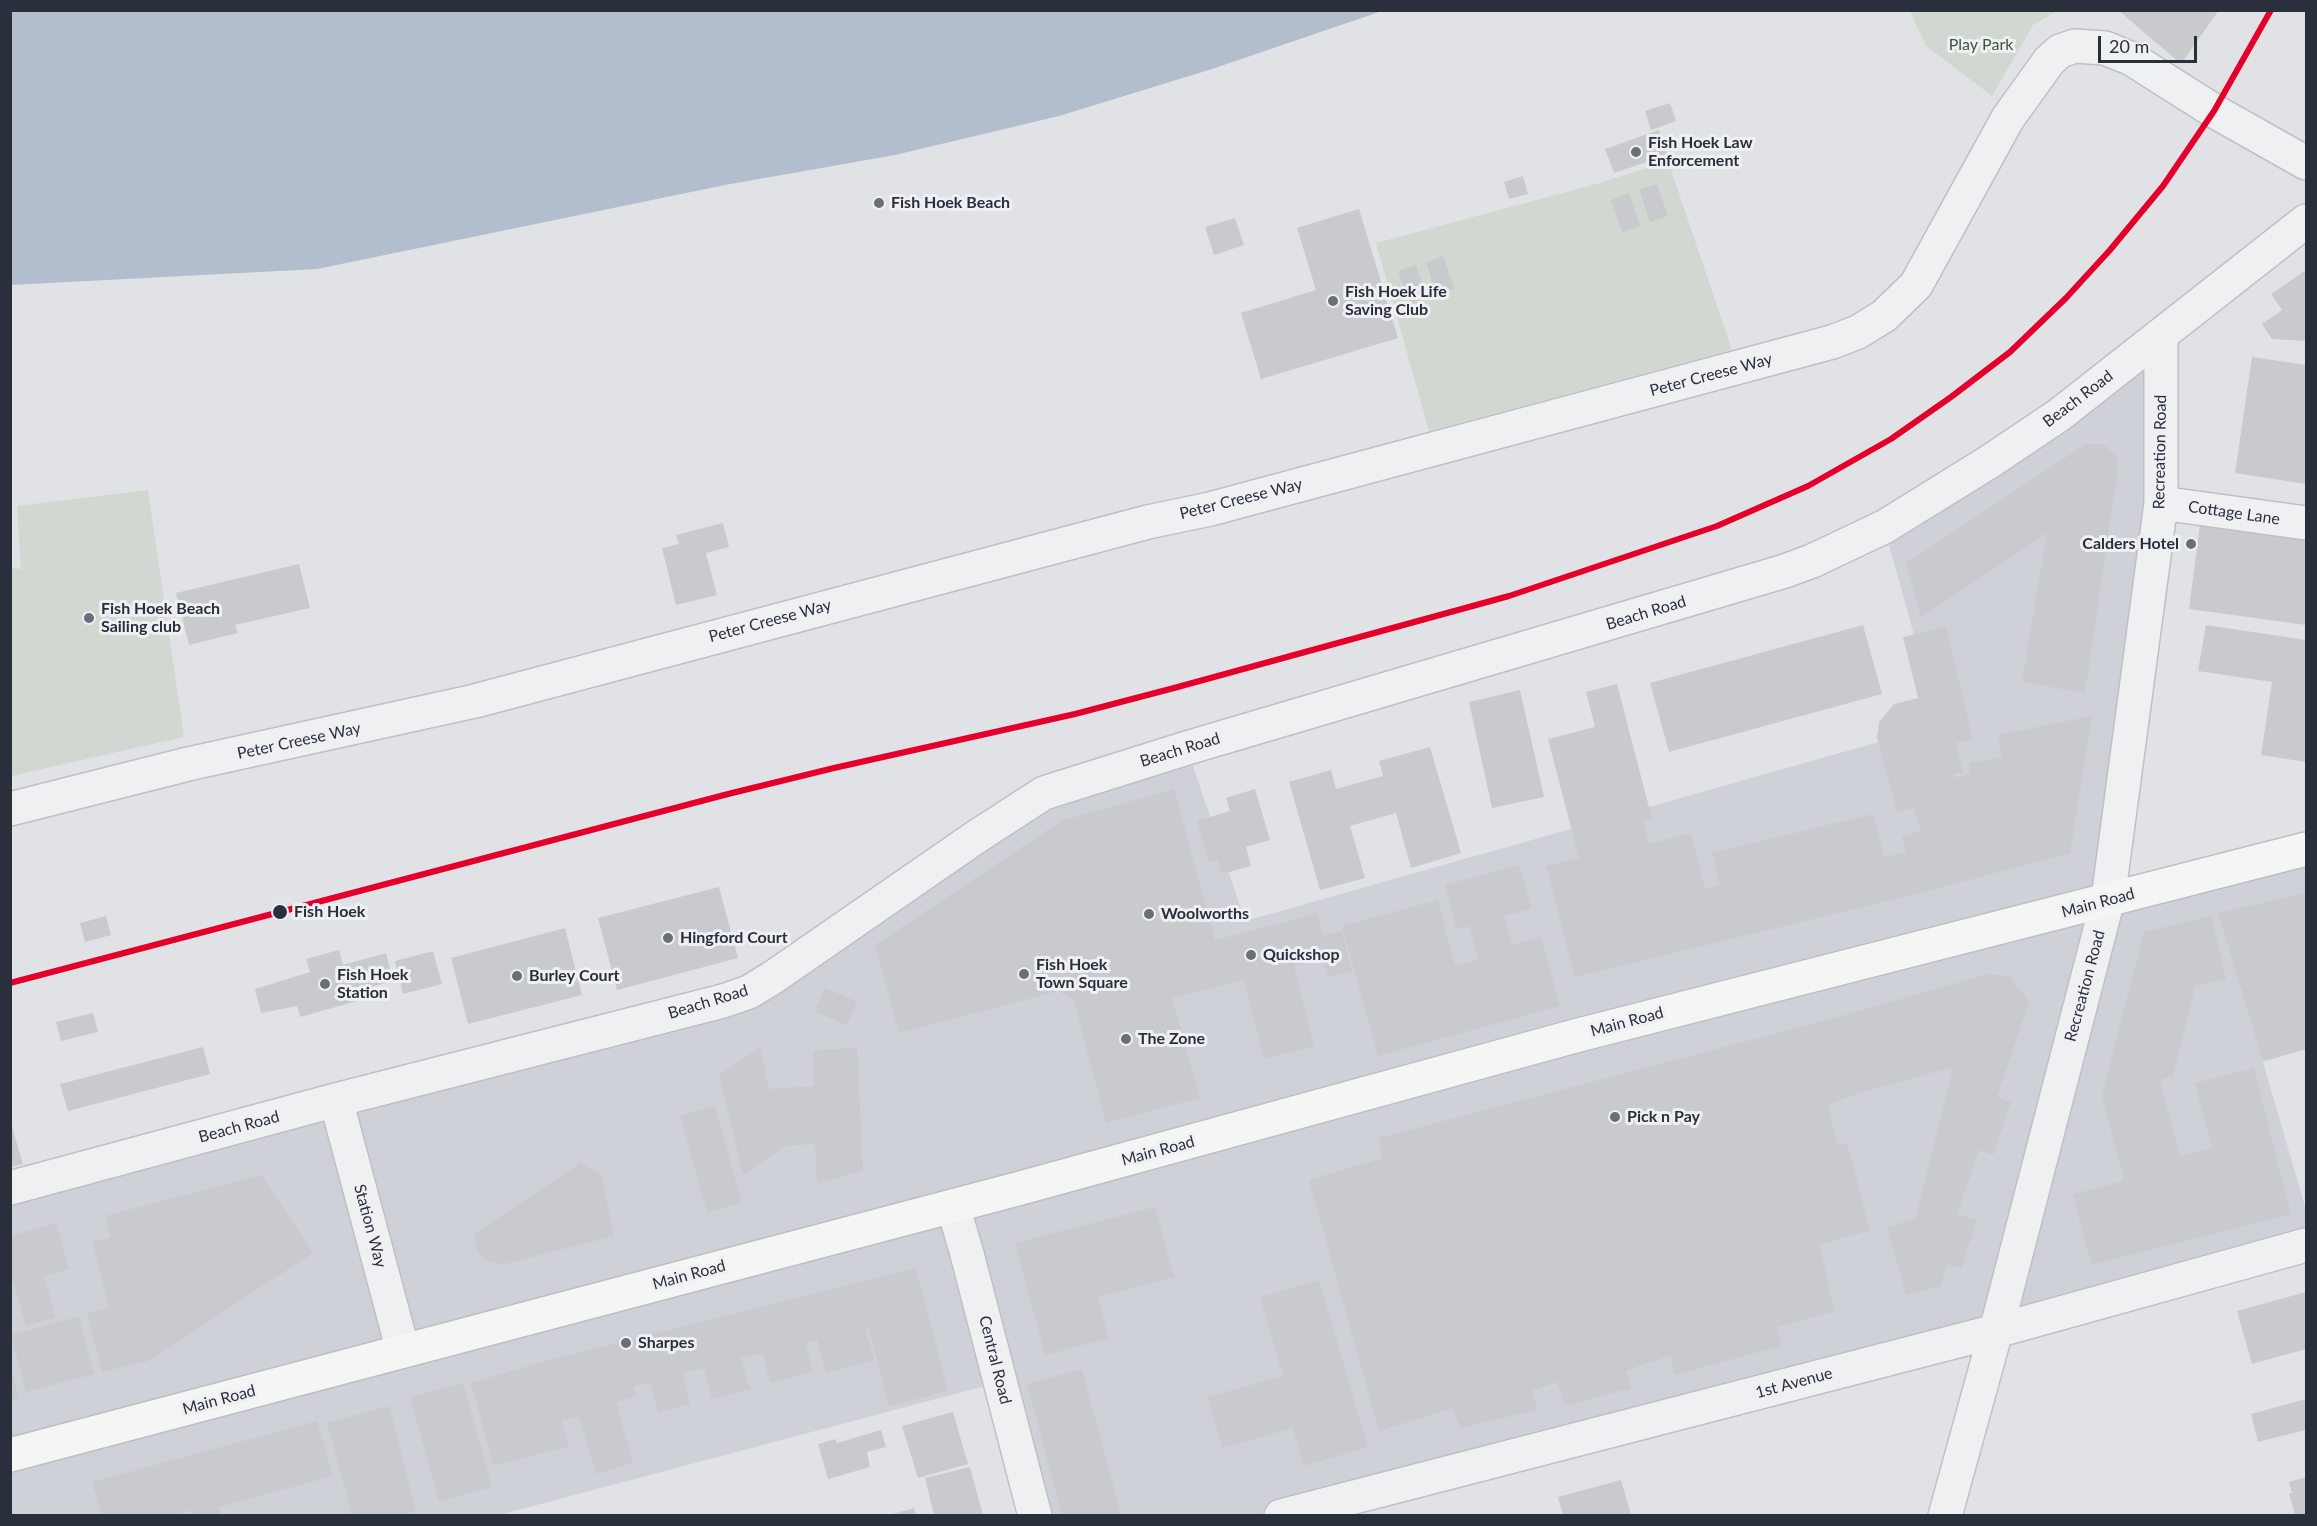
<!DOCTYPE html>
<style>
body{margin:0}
#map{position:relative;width:2317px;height:1526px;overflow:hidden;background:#e0e2e5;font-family:Lato,sans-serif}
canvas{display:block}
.frame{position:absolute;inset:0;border:12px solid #2a2f3c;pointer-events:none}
.scale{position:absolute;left:2098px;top:36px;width:99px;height:27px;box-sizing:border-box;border:3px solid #2a2f3c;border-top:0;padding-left:8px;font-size:18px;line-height:21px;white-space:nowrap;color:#2a2f3c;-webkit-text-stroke:4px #eef0f4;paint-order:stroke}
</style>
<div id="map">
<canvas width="2317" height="1526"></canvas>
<div class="frame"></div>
<div class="scale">20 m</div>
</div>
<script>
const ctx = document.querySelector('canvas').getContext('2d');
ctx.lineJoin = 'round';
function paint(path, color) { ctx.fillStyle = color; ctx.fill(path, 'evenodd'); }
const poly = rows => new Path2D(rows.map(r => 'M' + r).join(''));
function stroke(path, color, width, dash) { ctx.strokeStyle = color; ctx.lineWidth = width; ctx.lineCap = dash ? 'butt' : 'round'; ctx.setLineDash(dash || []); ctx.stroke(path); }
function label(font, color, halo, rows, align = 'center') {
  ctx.font = font + ' Lato,sans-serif'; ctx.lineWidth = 6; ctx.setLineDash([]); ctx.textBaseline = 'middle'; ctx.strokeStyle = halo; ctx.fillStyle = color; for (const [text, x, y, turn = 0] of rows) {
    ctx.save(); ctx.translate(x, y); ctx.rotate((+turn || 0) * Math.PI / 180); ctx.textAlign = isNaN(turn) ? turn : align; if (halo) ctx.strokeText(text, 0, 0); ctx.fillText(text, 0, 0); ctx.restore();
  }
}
const built = poly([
 [2161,337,2108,899,2306,849,2306,1049,2263,1062,2306,1210,2306,1245,1281,1515,1035,1515,1000,1382,499,1515,11,1515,10,1188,723,1001,1019,808,1187,748,1245,921,1939,725,1884,527]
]);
const green = poly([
 [1910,11,2057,11,2033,25,1992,96,1926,46],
 [1668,161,1732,350,1429,431,1376,243,1600,183],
 [148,490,184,737,11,776,11,568,21,569,17,506]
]);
const water = poly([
 [10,11,11,10,1382,11,1212,69,1059,116,895,155,725,185,317,269,11,285]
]);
const building = poly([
 [2118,10,2219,10,2181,64],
 [1670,103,1676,121,1651,130,1645,111],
 [1659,130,1667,155,1614,173,1605,149],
 [1523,176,1528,194,1509,199,1504,182],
 [1657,184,1668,216,1650,222,1639,189],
 [1629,193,1640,226,1622,232,1611,200],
 [1359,209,1398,338,1261,379,1241,313,1316,290,1297,228],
 [1235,218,1244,245,1214,255,1205,227],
 [1443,256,1455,289,1436,295,1426,262],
 [1416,265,1427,298,1409,304,1398,271],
 [2306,270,2306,341,2272,339,2262,324,2282,310,2271,294],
 [2252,357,2306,365,2306,484,2235,473],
 [2086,444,2103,444,2118,458,2117,475,2085,693,2022,682,2047,533,1921,617,1906,563],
 [723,523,729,547,706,553,717,595,676,605,662,548,679,544,676,535],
 [2200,525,2306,540,2306,625,2189,609],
 [299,564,310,608,235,625,238,633,189,645,176,593],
 [1863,625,1882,694,1669,752,1650,683],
 [2206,625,2306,640,2306,762,2261,755,2272,682,2198,671],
 [1946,627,1973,739,1956,743,1963,772,1953,774,1954,778,1969,774,1970,763,2002,757,1998,735,2092,716,2070,853,1916,894,1575,977,1546,866,1579,858,1548,739,1595,727,1586,692,1617,684,1652,819,1643,821,1649,844,1691,833,1705,889,1720,885,1712,853,1873,814,1884,857,1906,852,1902,837,1921,831,1914,808,1897,812,1877,737,1879,722,1894,704,1918,698,1903,637],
 [1520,690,1544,797,1492,808,1469,702],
 [1430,747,1461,853,1411,868,1396,813,1350,826,1365,878,1320,890,1289,782,1331,770,1336,789,1383,776,1379,761],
 [1174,789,1215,940,1317,914,1323,935,1342,931,1352,971,1328,977,1323,959,1294,966,1314,1046,1264,1059,1244,980,1172,998,1200,1098,1106,1123,1074,1001,1059,991,899,1033,875,945,1061,821],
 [1255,789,1270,840,1246,847,1251,866,1222,874,1218,860,1209,862,1197,821,1230,811,1226,798],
 [1519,865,1532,909,1504,916,1512,945,1541,937,1560,1006,1378,1056,1342,926,1438,900,1455,966,1478,960,1469,926,1456,929,1445,885],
 [719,887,738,958,617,990,598,918],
 [2306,893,2306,1049,2263,1061,2218,913],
 [106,916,111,935,85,942,80,923],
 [2211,916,2226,979,2195,986,2173,1076,2160,1080,2180,1156,2212,1148,2195,1083,2254,1068,2291,1214,2091,1265,2073,1194,2124,1181,2102,1095,2144,932],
 [565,928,582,995,468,1024,451,958],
 [339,950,343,965,386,953,393,981,372,987,375,996,300,1017,297,1006,261,1013,255,989,310,972,306,959],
 [433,951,442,984,403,994,395,961],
 [1988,974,2010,976,2029,1002,1997,1097,2011,1102,1993,1155,1979,1150,1957,1214,1977,1220,1961,1268,1948,1264,1940,1286,1906,1295,1887,1227,1915,1219,1953,1067,1856,1094,1828,1105,1837,1144,1847,1143,1870,1230,1819,1245,1835,1311,1777,1327,1781,1346,1674,1375,1671,1355,1626,1371,1631,1388,1565,1406,1557,1382,1533,1390,1537,1410,1460,1428,1453,1408,1379,1431,1309,1180,1382,1158,1379,1138,1834,1018],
 [824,988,857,1001,847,1025,815,1012],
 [93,1013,98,1032,61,1041,56,1022],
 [203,1047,210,1074,68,1111,60,1084],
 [760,1047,769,1089,814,1086,813,1050,857,1048,863,1170,817,1184,815,1144,785,1146,743,1175,719,1075],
 [715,1106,742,1203,707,1212,680,1116],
 [10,1120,23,1164,10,1167],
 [580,1163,601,1173,614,1236,501,1265,484,1259,476,1249,475,1234],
 [261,1175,313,1253,148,1361,102,1372,87,1314,109,1308,92,1242,110,1238,105,1216],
 [1155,1207,1174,1277,1098,1297,1109,1338,1045,1355,1015,1243],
 [56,1223,69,1269,44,1276,56,1318,26,1326,14,1284,10,1285,10,1236],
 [916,1268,948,1391,889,1406,869,1329,866,1330,874,1360,826,1373,817,1340,806,1343,813,1372,770,1383,763,1353,741,1358,750,1389,712,1399,704,1368,682,1373,690,1404,658,1412,650,1382,634,1386,636,1397,616,1402,633,1463,596,1474,579,1416,561,1420,569,1446,494,1466,471,1383,545,1361],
 [1319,1280,1368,1447,1304,1466,1293,1428,1222,1448,1208,1397,1283,1376,1260,1297],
 [2306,1292,2306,1349,2252,1364,2237,1311],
 [79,1316,94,1374,26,1392,11,1335],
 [10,1369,19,1398,10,1400],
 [1082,1369,1121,1515,1062,1515,1027,1384],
 [463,1383,492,1487,439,1501,410,1397],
 [2306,1399,2306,1430,2258,1442,2251,1414],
 [389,1406,416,1511,398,1515,352,1515,327,1423],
 [953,1412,968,1464,918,1478,902,1426],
 [317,1421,333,1476,219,1507,221,1515,193,1515,192,1510,174,1515,102,1515,92,1482],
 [881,1430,886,1447,867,1452,870,1467,828,1479,818,1444,836,1439,837,1443],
 [970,1467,983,1515,934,1515,925,1478],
 [2306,1477,2306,1515,2295,1515,2289,1493,2292,1493,2289,1482],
 [1621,1480,1631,1515,1563,1515,1558,1497],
 [914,1508,916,1515,889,1515]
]);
const minor = poly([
 [2161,503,2306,523],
 [10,809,188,764,475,701,1148,522,1210,509,1832,342,1858,332,1884,316,1916,285,2008,118,2049,61,2060,51,2075,46,2105,48,2132,59,2214,111,2306,163],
 [336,1100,403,1351],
 [10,1188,336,1100,723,1001,749,992,772,978,976,837,1044,793,1187,748,1785,571,1812,561,1884,527,1989,462,2059,415,2306,221],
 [953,1206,967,1254,1035,1516],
 [1281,1516,1996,1331,2306,1245],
 [1945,1516,1996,1331,2108,899,2161,503,2161,337]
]);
const primary = poly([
 [10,1455,1017,1189,1575,1036,2306,849]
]);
const rail1 = poly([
 [10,983,728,794,834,768,1075,714,1174,688,1509,596,1717,526,1808,486,1891,439,1951,397,2010,352,2066,298,2110,250,2163,186,2214,111,2271,10]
]);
const markers = [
 [1636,152,6,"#6a6e77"],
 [879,203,6,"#6a6e77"],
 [1333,301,6,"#6a6e77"],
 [2191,544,6,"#6a6e77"],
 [89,618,6,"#6a6e77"],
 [280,912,8,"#2a2f3c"],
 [1149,914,6,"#6a6e77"],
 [668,938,6,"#6a6e77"],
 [1251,955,6,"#6a6e77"],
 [1024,974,6,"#6a6e77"],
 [517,976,6,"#6a6e77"],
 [325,984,6,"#6a6e77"],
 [1126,1039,6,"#6a6e77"],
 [1615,1117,6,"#6a6e77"],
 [626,1343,6,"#6a6e77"]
];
const parkNames = [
 ["Play Park",1981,45]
];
const poiNames = [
 ["Fish Hoek Law",1648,143],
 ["Enforcement",1648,161],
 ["Fish Hoek Beach",891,203],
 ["Fish Hoek Life",1345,292],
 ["Saving Club",1345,310],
 ["Calders Hotel",2179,544,"right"],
 ["Fish Hoek Beach",101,609],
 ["Sailing club",101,627],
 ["Woolworths",1161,914],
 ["Hingford Court",680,938],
 ["Quickshop",1263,955],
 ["Fish Hoek",1036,965],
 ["Town Square",1036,983],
 ["Fish Hoek",337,975],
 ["Station",337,993],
 ["Burley Court",529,976],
 ["The Zone",1138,1039],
 ["Pick n Pay",1627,1117],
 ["Sharpes",638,1343]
];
const streetNames = [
 ["Peter Creese Way",1711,375,-15],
 ["Beach Road",2078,399,-37],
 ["Recreation Road",2160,452,-89],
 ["Peter Creese Way",1241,499,-14],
 ["Cottage Lane",2234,513,8],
 ["Beach Road",1646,613,-17],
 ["Peter Creese Way",770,621,-15],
 ["Peter Creese Way",299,741,-12],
 ["Beach Road",1180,750,-17],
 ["Main Road",2098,903,-15],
 ["Recreation Road",2085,986,-75],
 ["Beach Road",708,1002,-17],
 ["Main Road",1627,1022,-15],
 ["Beach Road",239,1127,-15],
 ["Main Road",1158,1151,-15],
 ["Station Way",370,1226,75],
 ["Main Road",689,1275,-15],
 ["Central Road",995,1360,76],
 ["1st Avenue",1794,1383,-15],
 ["Main Road",219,1400,-15]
];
const stopNames = [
 ["Fish Hoek",294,912]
];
paint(built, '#cfd1d8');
paint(green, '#d1d8d1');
paint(water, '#b2bdcd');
paint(building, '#c9cacd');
stroke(minor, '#bfc0c3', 36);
stroke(primary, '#bdbfc2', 36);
stroke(minor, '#eff0f2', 33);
stroke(primary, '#f4f5f5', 33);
stroke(rail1, '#e4002b', 6);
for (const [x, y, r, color] of markers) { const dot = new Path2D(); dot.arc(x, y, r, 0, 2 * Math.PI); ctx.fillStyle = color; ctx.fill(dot); stroke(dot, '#eef0f4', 2); }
label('16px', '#3c5638', '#eef0f4', parkNames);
label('bold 16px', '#2a2f3c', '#eef0f4', poiNames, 'left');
label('16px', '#2a2f3c', '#eef0f4', streetNames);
label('bold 16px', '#2a2f3c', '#eef0f4', stopNames, 'left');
</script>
